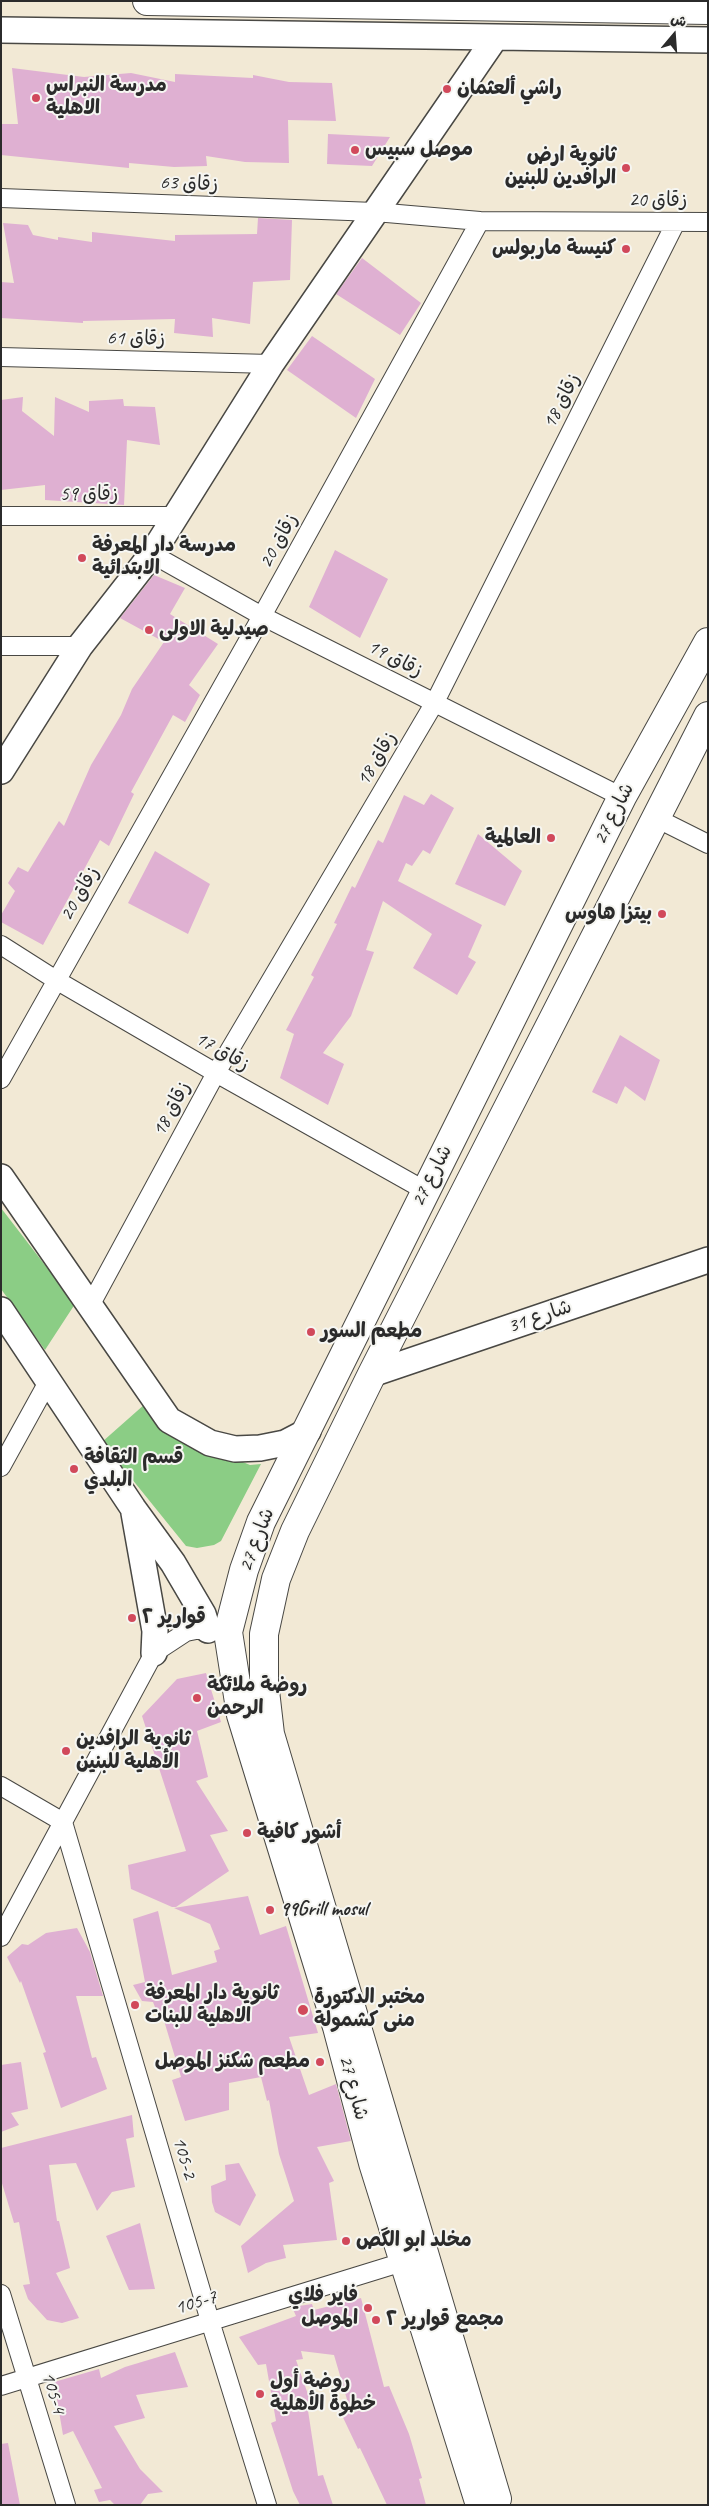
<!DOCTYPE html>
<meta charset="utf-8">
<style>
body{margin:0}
#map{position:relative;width:709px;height:2506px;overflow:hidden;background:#f2e9d5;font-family:Caveat,"Playpen Sans Arabic",sans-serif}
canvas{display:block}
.frame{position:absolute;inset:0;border:2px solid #2b2b2b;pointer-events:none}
.north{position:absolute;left:649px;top:10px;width:50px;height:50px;-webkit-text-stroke:4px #f6f6f2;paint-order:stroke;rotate:18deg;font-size:14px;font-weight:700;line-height:20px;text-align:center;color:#2b2b2b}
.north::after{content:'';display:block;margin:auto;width:18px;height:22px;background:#2b2b2b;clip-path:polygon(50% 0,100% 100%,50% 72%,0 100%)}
</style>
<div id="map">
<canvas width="709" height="2506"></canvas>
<div class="frame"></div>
<div class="north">ش</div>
</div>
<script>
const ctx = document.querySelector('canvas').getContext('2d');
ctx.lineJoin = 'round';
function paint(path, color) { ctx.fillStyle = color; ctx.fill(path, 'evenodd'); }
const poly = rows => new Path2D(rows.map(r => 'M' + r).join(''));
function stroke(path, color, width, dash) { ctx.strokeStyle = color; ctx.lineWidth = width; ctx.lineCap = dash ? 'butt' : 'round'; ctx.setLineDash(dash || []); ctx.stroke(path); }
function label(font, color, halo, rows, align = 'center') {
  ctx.font = font + ' Caveat,"Playpen Sans Arabic",sans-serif'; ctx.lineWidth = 4; ctx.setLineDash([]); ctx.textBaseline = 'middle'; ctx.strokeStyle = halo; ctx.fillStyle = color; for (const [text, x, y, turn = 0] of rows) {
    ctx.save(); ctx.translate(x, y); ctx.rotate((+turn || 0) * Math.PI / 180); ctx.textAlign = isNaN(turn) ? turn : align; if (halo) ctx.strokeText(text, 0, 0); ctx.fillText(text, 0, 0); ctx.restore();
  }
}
const green = poly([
 [1,1208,75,1304,45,1350,1,1289],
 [145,1404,168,1431,250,1465,261,1464,221,1541,214,1545,197,1548,186,1546,102,1442]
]);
const building = poly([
 [12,68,84,77,131,73,175,82,175,74,253,78,253,75,289,82,332,83,336,121,288,120,289,163,245,162,206,156,207,166,174,167,129,163,129,168,1,155,1,124,18,124],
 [328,134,390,137,372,166,327,164],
 [258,218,292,220,290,280,253,282,250,324,212,318,213,337,174,333,175,319,83,321,83,323,1,318,1,282,14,283,3,223,28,225,33,235,58,240,58,237,92,242,92,232,175,241,175,235,257,234],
 [362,258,421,303,400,335,336,294],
 [312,336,375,379,356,418,287,370],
 [23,397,22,411,54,436,55,397,89,412,89,401,123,399,124,406,155,407,160,445,127,440,124,505,45,500,45,485,1,490,1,400],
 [335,550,388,579,360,638,309,607],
 [154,575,185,588,170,614,218,644,189,685,200,695,185,722,173,715,131,792,134,794,109,846,100,840,43,945,1,922,1,915,15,891,8,883,18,867,28,872,59,821,64,826,91,765,121,715,132,689,164,642,120,618],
 [431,794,454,808,430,854,423,850,412,866,406,863,398,881,482,925,468,957,476,962,457,995,413,968,432,934,383,901,366,950,374,952,351,1016,323,1053,344,1064,328,1105,280,1078,294,1034,286,1030,314,977,311,975,337,924,334,923,352,886,355,888,378,840,383,843,404,795,424,805],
 [478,834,522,871,505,906,455,884],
 [155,851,210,884,188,934,128,903],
 [620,1035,660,1060,645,1101,625,1086,617,1104,592,1092],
 [206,1673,221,1722,197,1731,208,1777,196,1781,228,1831,210,1835,229,1871,176,1907,172,1907,131,1889,128,1865,186,1851,142,1716,177,1679],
 [248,1896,260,1935,286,1926,318,2033,289,2037,309,2095,336,2084,351,2141,317,2147,334,2181,329,2183,337,2240,283,2245,286,2258,266,2263,248,2273,241,2246,294,2201,279,2154,269,2100,267,2101,261,2077,229,2083,229,2110,185,2121,172,2080,181,2077,162,2014,158,2015,153,2002,142,2001,133,1985,145,1982,133,1919,158,1911,172,1975,217,1962,214,1951,220,1949,210,1924,174,1908],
 [77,1928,90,1952,103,1996,76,1996,92,2058,96,2057,107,2089,61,2108,43,2053,46,2052,21,1981,20,1983,7,1957,22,1944,28,1945,46,1933],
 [21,2062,28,2109,11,2113,19,2125,1,2132,1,2065],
 [132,2115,134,2137,126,2139,135,2187,112,2192,97,2211,76,2163,49,2165,57,2221,59,2221,70,2268,56,2273,79,2318,62,2323,47,2320,28,2299,23,2285,30,2284,19,2222,14,2223,1,2180,1,2148],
 [239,2163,256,2195,240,2226,215,2212,212,2202,211,2186,226,2180,225,2165],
 [140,2223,155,2289,129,2290,106,2236],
 [361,2298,384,2387,389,2386,409,2434,422,2478,419,2479,426,2505,387,2505,360,2448,358,2449,338,2407,348,2403,334,2355,301,2351,303,2359,296,2360,311,2403,307,2404,318,2476,323,2475,333,2505,300,2505,293,2491,271,2423,276,2421,266,2364,258,2365,239,2337,296,2316,292,2307,312,2304,314,2310],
 [175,2352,188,2387,136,2395,145,2418,114,2426,140,2469,163,2492,148,2494,140,2505,115,2505,110,2500,99,2502,94,2490,102,2488,73,2431,63,2435,54,2382,99,2369,101,2378,125,2367],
 [8,2443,20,2505,1,2505,1,2444]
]);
const street = poly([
 [1,198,375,212,480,221],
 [1,357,271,364],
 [1,516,176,516],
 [152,554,262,616,622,797],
 [1,646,80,646],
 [656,818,708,844],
 [1,945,56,980,216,1073,424,1190],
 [1,1079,262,616,480,221,708,222],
 [91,1304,216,1073,435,702,676,222],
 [1,1467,49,1380],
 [1,1786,63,1822,210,2321,267,2505],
 [1,1937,154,1653,186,1632,196,1630,217,1630],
 [1,2294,66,2505],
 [1,2386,403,2262]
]);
const secondary = poly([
 [1,30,708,40],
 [1,771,80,646,152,554,271,364,495,38],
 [1,1177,169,1420,210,1443,235,1449,260,1448,285,1443,308,1431],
 [1,1310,133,1508,173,1563,203,1614,208,1630],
 [372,1374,708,1260],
 [134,1513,155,1631,154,1653]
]);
const primary = poly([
 [497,2499,270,1734,264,1682,264,1634,276,1579,295,1531,372,1374,708,716],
 [480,2505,373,2163,337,2027,241,1715,228,1632,244,1570,261,1522,622,797,708,642]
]);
const highway = poly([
 [147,1,708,10]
]);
const markers = [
 [447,89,5,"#d1495b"],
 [36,98,5,"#d1495b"],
 [355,150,5,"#d1495b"],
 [626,168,5,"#d1495b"],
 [626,249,5,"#d1495b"],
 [82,558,5,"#d1495b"],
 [149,630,5,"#d1495b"],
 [551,838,5,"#d1495b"],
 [662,914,5,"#d1495b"],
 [311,1332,5,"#d1495b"],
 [74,1469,5,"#d1495b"],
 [132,1618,5,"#d1495b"],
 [197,1698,5,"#d1495b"],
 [66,1751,5,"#d1495b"],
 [247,1833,5,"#d1495b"],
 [270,1910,5,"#d1495b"],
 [135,2005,5,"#d1495b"],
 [303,2010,6,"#d1495b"],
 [320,2062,5,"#d1495b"],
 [346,2241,5,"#d1495b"],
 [368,2308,5,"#d1495b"],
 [376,2320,5,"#d1495b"],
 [260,2394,5,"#d1495b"]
];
const poiNames = [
 ["مدرسة النبراس",46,86],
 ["الاهلية",46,109],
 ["راشي ألعثمان",457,89],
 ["موصل سبيس",365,150],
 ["ثانوية ارض",616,156,"right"],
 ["الرافدين للبنين",616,179,"right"],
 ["كنيسة ماربولس",616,249,"right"],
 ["مدرسة دار المعرفة",92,546],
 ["الابتدائية",92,569],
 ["صيدلية الاولى",159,630],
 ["العالمية",541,838,"right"],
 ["بيتزا هاوس",652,914,"right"],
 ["مطعم السور",321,1332],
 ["قسم الثقافة",84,1458],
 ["البلدي",84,1481],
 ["قوارير ٢",142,1618],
 ["روضة ملائكة",207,1686],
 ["الرحمن",207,1709],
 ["ثانوية الرافدين",76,1740],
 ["الأهلية للبنين",76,1763],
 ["أشور كافية",257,1833],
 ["99Grill mosul",280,1910],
 ["ثانوية دار المعرفة",145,1994],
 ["الاهلية للبنات",145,2017],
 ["مختبر الدكتورة",314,1998],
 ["منى كشمولة",314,2021],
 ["مطعم شكنز الموصل",310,2062,"right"],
 ["مخلد ابو الگص",356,2241],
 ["فاير فلاي",358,2296,"right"],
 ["الموصل",358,2319,"right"],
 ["مجمع قوارير ٢",386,2320],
 ["روضة أول",270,2382],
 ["خطوة الأهلية",270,2405]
];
const streetNames = [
 ["زقاق 63",189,184,2],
 ["زقاق 20",658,201],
 ["زقاق 61",136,339,1],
 ["زقاق 18",562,401,-63],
 ["زقاق 59",89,495],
 ["زقاق 20",279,541,-61],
 ["زقاق 19",395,659,27],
 ["زقاق 18",377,759,-59],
 ["شارع 27",614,814,-63],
 ["زقاق 20",80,894,-60],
 ["زقاق 17",222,1052,30],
 ["زقاق 18",172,1109,-62],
 ["شارع 27",432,1176,-63],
 ["شارع 31",540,1317,-19],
 ["شارع 27",257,1540,-69],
 ["شارع 27",353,2088,75],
 ["105-2",184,2158,74],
 ["105-7",196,2303,-17],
 ["105-4",53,2393,73]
];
paint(green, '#8bcd85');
paint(building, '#dfb0d2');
stroke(street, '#494844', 20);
stroke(secondary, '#494844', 28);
stroke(primary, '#494844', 30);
stroke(highway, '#494844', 30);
stroke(street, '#fff', 18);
stroke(secondary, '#fff', 25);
stroke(primary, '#fff', 28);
stroke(highway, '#fff', 28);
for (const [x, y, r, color] of markers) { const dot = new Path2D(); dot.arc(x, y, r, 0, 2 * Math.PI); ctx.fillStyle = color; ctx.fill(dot); stroke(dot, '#f6f6f2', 2); }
label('bold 20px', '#2b2b2b', '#f6f6f2', poiNames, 'left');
label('20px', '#2b2b2b', '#f6f6f2', streetNames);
</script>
